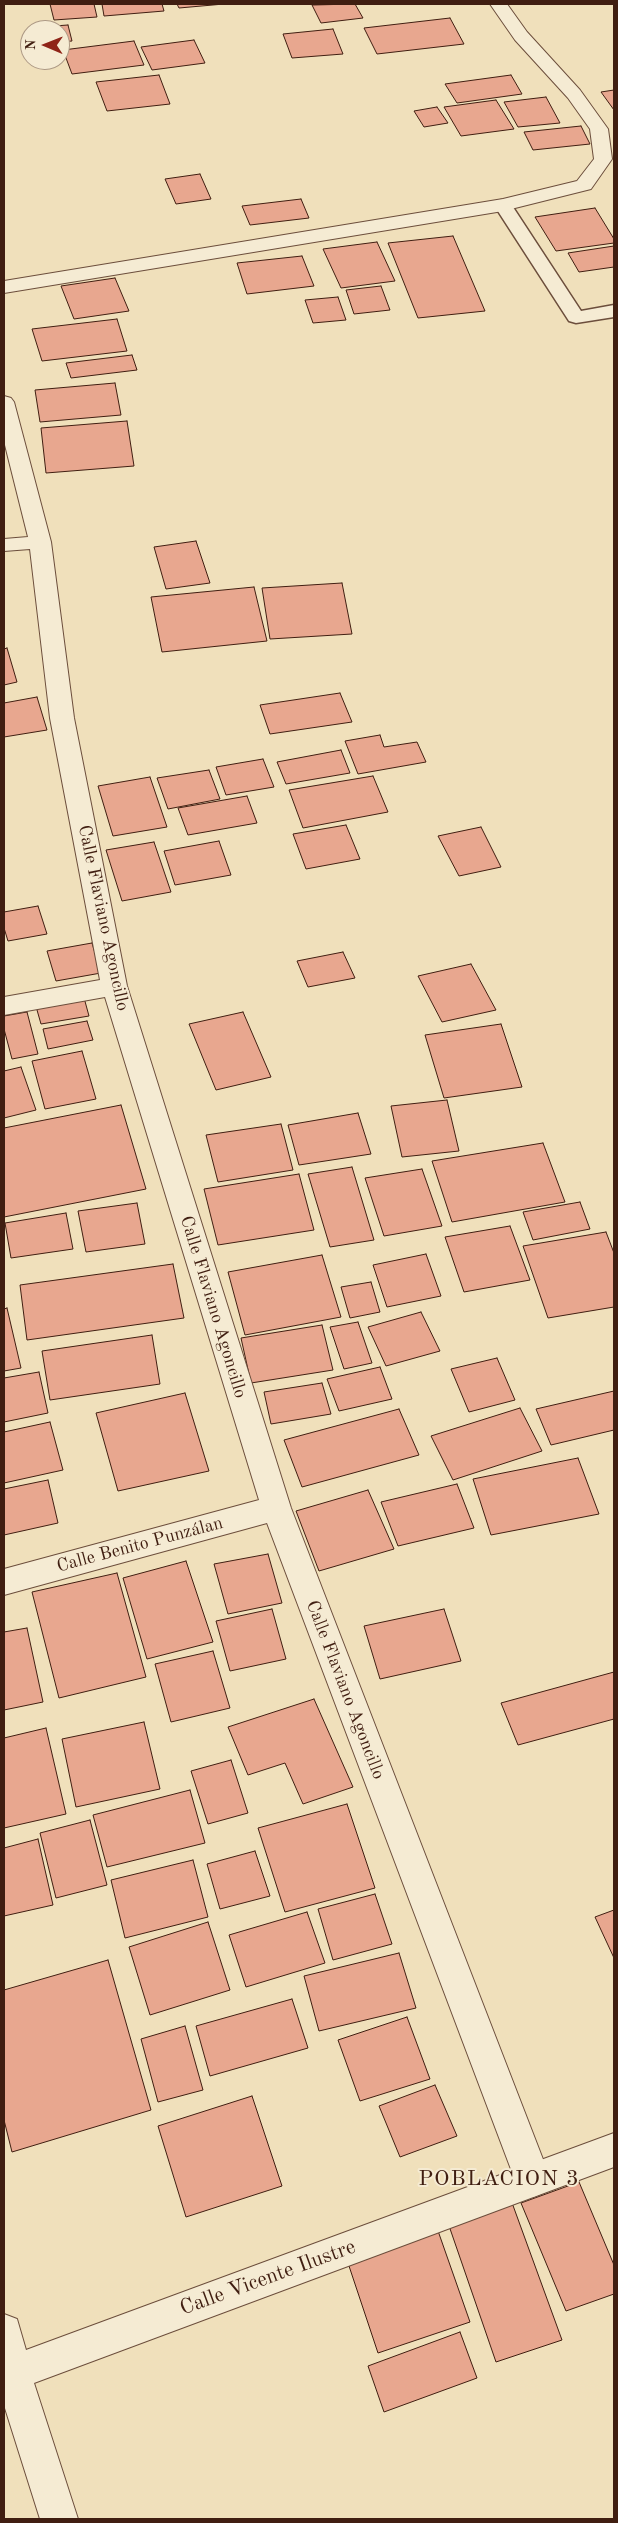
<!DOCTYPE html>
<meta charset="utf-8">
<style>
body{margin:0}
#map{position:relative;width:618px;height:2523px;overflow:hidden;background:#f0e0bb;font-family:"Old Standard TT",serif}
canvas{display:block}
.frame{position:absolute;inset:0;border:5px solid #401e11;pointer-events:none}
.north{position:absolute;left:20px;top:20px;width:50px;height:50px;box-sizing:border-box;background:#f5ebd3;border:1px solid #ad9985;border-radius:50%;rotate:271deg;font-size:14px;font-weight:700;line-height:20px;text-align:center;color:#401e11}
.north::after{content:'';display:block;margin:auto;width:18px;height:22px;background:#8f2418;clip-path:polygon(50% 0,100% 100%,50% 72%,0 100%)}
</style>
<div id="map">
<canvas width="618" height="2523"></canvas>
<div class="frame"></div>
<div class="north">N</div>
</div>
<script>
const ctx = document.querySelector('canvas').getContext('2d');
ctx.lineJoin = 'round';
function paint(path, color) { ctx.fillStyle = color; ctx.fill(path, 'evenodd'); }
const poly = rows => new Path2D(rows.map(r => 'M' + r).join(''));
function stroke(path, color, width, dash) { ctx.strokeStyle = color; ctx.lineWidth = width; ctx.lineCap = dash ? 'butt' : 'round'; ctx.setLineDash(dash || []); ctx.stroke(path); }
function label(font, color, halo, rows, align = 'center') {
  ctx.font = font + ' "Old Standard TT",serif'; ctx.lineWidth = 4; ctx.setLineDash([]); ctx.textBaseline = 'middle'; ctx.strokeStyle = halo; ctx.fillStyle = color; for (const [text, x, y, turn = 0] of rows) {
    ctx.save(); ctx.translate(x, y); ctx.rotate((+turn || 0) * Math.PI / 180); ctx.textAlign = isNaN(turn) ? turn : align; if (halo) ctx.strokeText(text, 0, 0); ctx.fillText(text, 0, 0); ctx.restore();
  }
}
const building = poly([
 [50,4,94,4,97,17,54,20,50,4],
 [102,4,162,4,164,11,104,16,102,4],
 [177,4,224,4,179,8,177,4],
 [355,4,363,18,321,23,312,5,355,4],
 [450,18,464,44,377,54,364,28,450,18],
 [68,25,72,41,60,42,60,30,41,30,40,27,68,25],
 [333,29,343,54,292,58,283,34,333,29],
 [194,40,205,63,152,70,141,47,194,40],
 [134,41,144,65,72,74,63,50,134,41],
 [159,75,170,104,107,111,96,82,159,75],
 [511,75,522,94,457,103,445,84,511,75],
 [614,90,614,110,601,92,614,90],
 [546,97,560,123,518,127,504,102,546,97],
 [496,100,514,129,461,136,444,107,496,100],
 [437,107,448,123,424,127,414,111,437,107],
 [581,126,590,144,533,150,524,132,581,126],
 [200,174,211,199,176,204,165,179,200,174],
 [301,199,309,218,250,225,242,206,301,199],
 [595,208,614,239,614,243,556,251,535,217,595,208],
 [453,236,485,311,418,318,388,243,453,236],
 [377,242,395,281,341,288,323,249,377,242],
 [614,246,614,267,579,272,568,253,614,246],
 [302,256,314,286,247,294,237,263,302,256],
 [115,278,129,311,74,319,61,286,115,278],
 [381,286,390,310,354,314,346,290,381,286],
 [338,297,346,320,313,323,305,300,338,297],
 [117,319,127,351,42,361,32,329,117,319],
 [132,355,137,370,71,378,66,363,132,355],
 [115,383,121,415,40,422,35,390,115,383],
 [127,421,134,466,46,473,41,428,127,421],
 [196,541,210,583,166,589,154,547,196,541],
 [342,583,352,634,270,639,262,588,342,583],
 [254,587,267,641,162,652,151,597,254,587],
 [7,648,17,682,4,685,4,649,7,648],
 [340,693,352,722,270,734,260,705,340,693],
 [37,697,47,730,4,737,4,703,37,697],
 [380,735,384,747,417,742,426,762,358,774,345,741,380,735],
 [341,750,350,773,286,784,277,762,341,750],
 [263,759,274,787,226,795,216,767,263,759],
 [209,770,220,799,168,809,157,778,209,770],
 [373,776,388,812,303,828,289,790,373,776],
 [150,777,167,827,113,836,98,786,150,777],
 [247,796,257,823,188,835,178,808,247,796],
 [346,825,360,859,306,869,293,834,346,825],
 [481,827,501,867,459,876,438,836,481,827],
 [219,841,231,875,175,885,164,851,219,841],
 [154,842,171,892,122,901,106,850,154,842],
 [38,906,47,934,8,941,4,928,4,912,38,906],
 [92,943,101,973,56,981,47,951,92,943],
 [343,952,355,978,308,987,297,961,343,952],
 [471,964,496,1010,442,1022,418,976,471,964],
 [83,994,89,1016,41,1024,35,1003,83,994],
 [27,1012,38,1054,12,1059,4,1029,4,1016,27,1012],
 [243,1012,271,1077,216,1090,189,1024,243,1012],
 [87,1021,93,1040,48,1049,43,1029,87,1021],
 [501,1024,522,1087,444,1098,425,1035,501,1024],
 [82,1051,96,1099,45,1109,32,1061,82,1051],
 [21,1067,36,1110,4,1118,4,1071,21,1067],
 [447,1100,459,1151,402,1157,391,1106,447,1100],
 [121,1105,146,1189,4,1217,4,1128,121,1105],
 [358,1113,371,1154,299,1165,288,1125,358,1113],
 [281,1124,293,1170,218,1182,206,1135,281,1124],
 [543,1143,565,1202,452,1222,432,1161,543,1143],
 [352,1167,374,1240,330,1247,308,1174,352,1167],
 [422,1169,442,1226,384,1236,365,1178,422,1169],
 [299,1174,314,1230,218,1245,204,1189,299,1174],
 [580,1202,590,1229,533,1240,523,1212,580,1202],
 [137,1203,145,1244,86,1252,78,1211,137,1203],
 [66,1213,73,1249,11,1258,5,1223,66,1213],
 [510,1226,530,1280,464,1292,445,1237,510,1226],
 [606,1232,614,1253,614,1307,548,1318,523,1246,606,1232],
 [426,1254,441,1296,387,1307,373,1265,426,1254],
 [322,1255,341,1317,245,1335,228,1272,322,1255],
 [173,1264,184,1318,27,1340,20,1285,173,1264],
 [371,1282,380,1312,350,1318,341,1287,371,1282],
 [7,1308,21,1368,4,1371,4,1309,7,1308],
 [421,1312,440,1351,386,1366,368,1327,421,1312],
 [358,1322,372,1363,344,1369,330,1327,358,1322],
 [322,1325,333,1370,251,1383,241,1338,322,1325],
 [152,1335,160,1384,50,1400,42,1351,152,1335],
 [497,1358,515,1400,469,1412,451,1369,497,1358],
 [380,1367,392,1399,339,1411,327,1379,380,1367],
 [39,1372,48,1413,4,1422,4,1378,39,1372],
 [322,1383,331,1414,271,1424,264,1392,322,1383],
 [614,1391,614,1430,551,1445,536,1409,614,1391],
 [185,1393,209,1471,118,1491,96,1413,185,1393],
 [520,1408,542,1451,453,1480,431,1436,520,1408],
 [399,1409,419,1455,302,1487,284,1440,399,1409],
 [50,1422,63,1470,4,1483,4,1432,50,1422],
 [578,1458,599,1514,491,1535,473,1479,578,1458],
 [48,1480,58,1523,4,1535,4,1489,48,1480],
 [457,1484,474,1528,398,1546,381,1502,457,1484],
 [368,1490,394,1549,319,1571,296,1511,368,1490],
 [268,1554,282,1603,228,1614,214,1564,268,1554],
 [186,1561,213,1642,147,1659,123,1578,186,1561],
 [117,1573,146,1677,59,1698,32,1592,117,1573],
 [272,1609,286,1659,230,1671,216,1621,272,1609],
 [444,1609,461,1661,380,1679,364,1626,444,1609],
 [27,1628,43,1702,4,1710,4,1632,27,1628],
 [213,1651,230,1708,171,1722,155,1664,213,1651],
 [614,1672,614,1719,518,1745,501,1703,614,1672],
 [314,1699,353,1787,303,1804,285,1763,248,1775,228,1727,314,1699],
 [144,1722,160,1789,76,1807,62,1739,144,1722],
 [46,1728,66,1814,4,1828,4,1738,46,1728],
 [231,1760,248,1813,208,1824,191,1771,231,1760],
 [190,1790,205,1843,107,1867,93,1815,190,1790],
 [347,1804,375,1888,285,1912,258,1828,347,1804],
 [90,1820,107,1885,56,1898,40,1833,90,1820],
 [38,1839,53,1905,4,1916,4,1848,38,1839],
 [255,1851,270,1896,220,1909,207,1864,255,1851],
 [193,1860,208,1917,125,1938,111,1880,193,1860],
 [375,1894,392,1944,333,1960,318,1909,375,1894],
 [614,1910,614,1958,595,1917,614,1910],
 [307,1912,325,1963,246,1987,229,1935,307,1912],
 [208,1922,230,1990,150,2015,129,1947,208,1922],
 [399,1953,416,2008,319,2031,304,1976,399,1953],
 [108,1960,151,2110,12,2152,4,2120,4,1990,108,1960],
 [292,1999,308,2048,210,2076,196,2026,292,1999],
 [407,2017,430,2079,360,2101,338,2040,407,2017],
 [185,2026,203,2090,158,2102,141,2039,185,2026],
 [435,2085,457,2136,400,2157,379,2106,435,2085],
 [252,2096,282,2186,186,2217,158,2126,252,2096],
 [579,2182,614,2265,614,2294,566,2311,521,2203,579,2182],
 [511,2200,562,2340,496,2362,447,2220,511,2200],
 [437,2228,470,2322,378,2353,346,2257,437,2228],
 [460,2332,477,2378,384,2412,368,2366,460,2332]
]);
const service = poly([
 [503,200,509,201,581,311,614,305,614,317,576,323,569,321,494,205,497,201,503,200]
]);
const minor = poly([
 [490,4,507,4,527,32,580,90,608,129,612,159,591,189,503,211,4,293,4,281,503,199,577,181,594,159,590,129,568,98,515,40,490,4],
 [4,396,11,398,14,402,51,542,74,718,127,986,291,1508,551,2180,545,2192,533,2197,521,2192,515,2180,267,1523,4,1595,4,1569,259,1500,105,997,4,1015,4,997,100,980,50,718,30,549,4,551,4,539,28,537,4,441,4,396]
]);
const tertiary = poly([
 [614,2133,614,2167,34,2383,78,2519,40,2519,4,2405,4,2314,17,2319,26,2350,614,2133]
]);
const streetNames = [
 ["Calle Flaviano Agoncillo",103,918,78],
 ["Calle Flaviano Agoncillo",213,1307,73],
 ["Calle Benito Punzálan",140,1545,-15],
 ["Calle Flaviano Agoncillo",345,1690,69]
];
const nearStreetnames = [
 ["Calle Vicente Ilustre",268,2278,-20]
];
const nearNeighbourhoodnames = [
 ["POBLACION 3",499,2179]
];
paint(building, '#e8a78f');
stroke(building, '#401e11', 1);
stroke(service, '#6c4e3c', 3);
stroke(minor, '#6c4e3c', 2);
stroke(tertiary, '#6c4e3c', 2);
paint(service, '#f5ebd3');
paint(minor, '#f5ebd3');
paint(tertiary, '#f5ebd3');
label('18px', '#401e11', '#f5ebd3', streetNames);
label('21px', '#401e11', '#f5ebd3', nearStreetnames);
ctx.letterSpacing = '1px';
label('22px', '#401e11', '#f5ebd3', nearNeighbourhoodnames);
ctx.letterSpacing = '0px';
</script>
